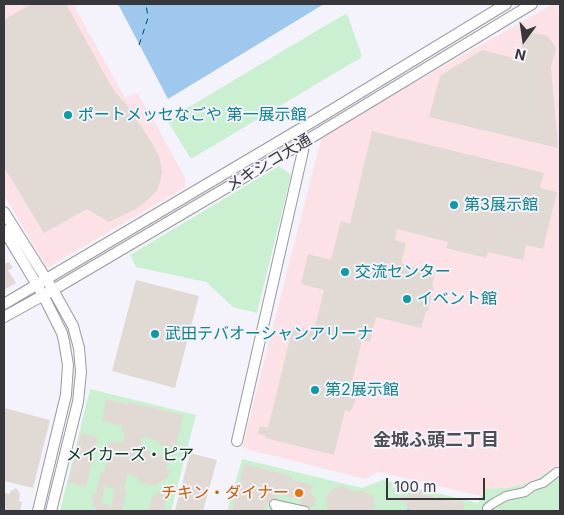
<!DOCTYPE html>
<meta charset="utf-8">
<style>
body{margin:0}
#map{position:relative;width:564px;height:515px;overflow:hidden;background:#f4f2fb;font-family:Inter,sans-serif}
canvas{display:block}
.frame{position:absolute;inset:0;border:5px solid #38373b;pointer-events:none}
.north{position:absolute;left:499px;top:15px;width:50px;height:50px;-webkit-text-stroke:4px #f4f2fb;paint-order:stroke;rotate:194deg;font-size:14px;font-weight:700;line-height:20px;text-align:center;color:#38373b}
.north::after{content:'';display:block;margin:auto;width:18px;height:22px;background:#38373b;clip-path:polygon(50% 0,100% 100%,50% 72%,0 100%)}
.scale{position:absolute;left:386px;top:478px;width:99px;height:22px;box-sizing:border-box;border:2px solid #38373b;border-top:0;padding-left:6px;font-size:15px;line-height:18px;white-space:nowrap;color:#38373b;-webkit-text-stroke:4px #f4f2fb;paint-order:stroke}
</style>
<div id="map">
<canvas width="564" height="515"></canvas>
<div class="frame"></div>
<div class="north">N</div>
<div class="scale">100 m</div>
</div>
<script>
const ctx = document.querySelector('canvas').getContext('2d');
ctx.lineJoin = 'round';
function paint(path, color) { ctx.fillStyle = color; ctx.fill(path, 'evenodd'); }
const poly = rows => new Path2D(rows.map(r => 'M' + r).join(''));
function stroke(path, color, width, dash) { ctx.strokeStyle = color; ctx.lineWidth = width; ctx.lineCap = dash ? 'butt' : 'round'; ctx.setLineDash(dash || []); ctx.stroke(path); }
function label(font, color, halo, rows, align = 'center') {
  ctx.font = font + ' Inter,"Noto Sans JP",sans-serif'; ctx.lineWidth = 4; ctx.setLineDash([]); ctx.textBaseline = 'middle'; ctx.strokeStyle = halo; ctx.fillStyle = color; for (const [text, x, y, turn = 0] of rows) {
    ctx.save(); ctx.translate(x, y); ctx.rotate((+turn || 0) * Math.PI / 180); ctx.textAlign = isNaN(turn) ? turn : align; if (halo) ctx.strokeText(text, 0, 0); ctx.fillText(text, 0, 0); ctx.restore();
  }
}
const commercial = poly([
 [4,4,18,4,19,6,24,4,73,4,125,98,137,93,156,124,186,180,184,188,47,268,4,195],
 [553,4,558,4,560,36,560,467,554,468,533,481,508,488,485,489,481,496,378,472,365,479,242,448,322,135]
]);
const green = poly([
 [345,14,348,16,362,57,191,159,167,120],
 [279,166,291,175,257,313,233,307,206,282,136,267,130,255],
 [90,389,196,415,171,511,60,511],
 [242,459,362,488,383,480,478,503,485,489,508,488,533,481,554,468,560,467,560,511,227,511]
]);
const water = poly([
 [118,4,324,4,168,99]
]);
const stream = poly([
 [407,511,410,508]
]);
const ferry = poly([
 [139,45,148,18,146,4]
]);
const building = poly([
 [31,4,66,4,106,77,115,92,125,103,149,138,159,156,162,172,160,182,157,190,149,199,134,210,109,222,87,209,44,233,4,167,4,20],
 [535,33,547,36,554,45,556,49,551,67,558,148,429,117,440,76,482,50,518,59,523,41,530,35],
 [372,131,544,173,540,188,557,192,543,249,526,245,523,260,488,252,486,258,446,248,448,242,397,229,395,240,406,243,401,263,435,272,432,286,434,287,428,311,426,311,421,328,376,317,370,342,362,340,350,390,355,391,355,403,350,412,345,410,334,455,265,438,266,436,258,434,260,426,268,428,293,326,314,331,324,290,301,284,308,254,331,260,341,221,350,224],
 [9,262,13,268,8,270,16,283,4,290,4,263,4,264],
 [136,280,199,296,175,388,112,371],
 [106,399,128,404,128,402,183,415,176,448,158,444,159,441,142,437,140,449,159,453,158,455,169,457,166,470,170,470,168,477,155,486,138,482,139,477,127,475,124,490,127,490,122,511,97,511,93,505,94,500,92,500,93,493,96,493,101,471,104,472,108,456,106,456,109,443,114,441,123,443,125,433,121,432,123,426,102,421],
 [105,486,115,489,111,506,101,503],
 [4,408,50,420,33,488,4,481],
 [81,433,98,437,86,487,68,483],
 [190,453,217,460,203,511,175,511],
 [244,464,292,476,292,480,313,485,311,493,316,499,314,506,310,508,307,506,301,504,301,500,278,494,277,499,273,499,270,500,268,504,265,506,264,511,232,511],
 [342,486,353,491,363,491,373,496,375,506,373,511,330,511,327,508,326,498,332,489],
 [16,488,20,493,19,501,22,502,20,511,4,511,4,493,9,494,11,491],
 [163,489,168,491,164,511,149,511,152,497],
 [416,490,422,492,422,494,438,498,438,496,458,502,459,500,464,502,463,503,465,504,463,511,455,511,445,509,444,511,418,511,406,508,407,503,400,501,401,495,409,497,410,492,415,493]
]);
const street = poly([
 [278,511,274,504,305,511],
 [487,511,487,508,492,504,506,496,525,492,533,486,543,483,557,472]
]);
const secondary = poly([
 [4,212,53,290,73,326,79,348,81,372,78,402,51,511],
 [4,230,43,295,62,333,64,341,68,365,66,395,38,511],
 [4,304,317,119,506,4],
 [4,317,53,290,304,142,532,4],
 [237,441,303,151,304,142]
]);
const markers = [
 [68,115,5,"#0f9aa8"],
 [454,205,5,"#0f9aa8"],
 [345,272,5,"#0f9aa8"],
 [407,299,5,"#0f9aa8"],
 [155,334,5,"#0f9aa8"],
 [315,390,5,"#0f9aa8"],
 [299,493,5,"#e8710a"]
];
const cultureNames = [
 ["ポートメッセなごや 第一展示館",78,115],
 ["第3展示館",464,205],
 ["交流センター",355,272],
 ["イベント館",417,299],
 ["武田テバオーシャンアリーナ",165,334],
 ["第2展示館",325,390]
];
const streetNames = [
 ["メキシコ大通",269,163,-31]
];
const parkNames = [
 ["メイカーズ・ピア",130,455]
];
const foodNames = [
 ["チキン・ダイナー",289,493]
];
const neighbourhoodNames = [
 ["金城ふ頭二丁目",436,441]
];
paint(commercial, '#fce2e7');
paint(green, '#cbf0d1');
paint(water, '#9ec8ed');
stroke(stream, '#9ec8ed', 2);
stroke(ferry, '#024a77', 1, [6, 5]);
paint(building, '#e1d9d3');
stroke(street, '#9b99a1', 10);
stroke(secondary, '#9b99a1', 12);
stroke(street, '#fff', 8);
stroke(secondary, '#fff', 10);
for (const [x, y, r, color] of markers) { const dot = new Path2D(); dot.arc(x, y, r, 0, 2 * Math.PI); ctx.fillStyle = color; ctx.fill(dot); stroke(dot, '#f4f2fb', 2); }
label('16px', '#0d838f', '#f4f2fb', cultureNames, 'left');
label('16px', '#38373b', '#f4f2fb', streetNames);
label('16px', '#053917', '#f4f2fb', parkNames);
label('16px', '#c56008', '#f4f2fb', foodNames, 'right');
label('bold 18px', '#504e55', '#f4f2fb', neighbourhoodNames);
</script>
